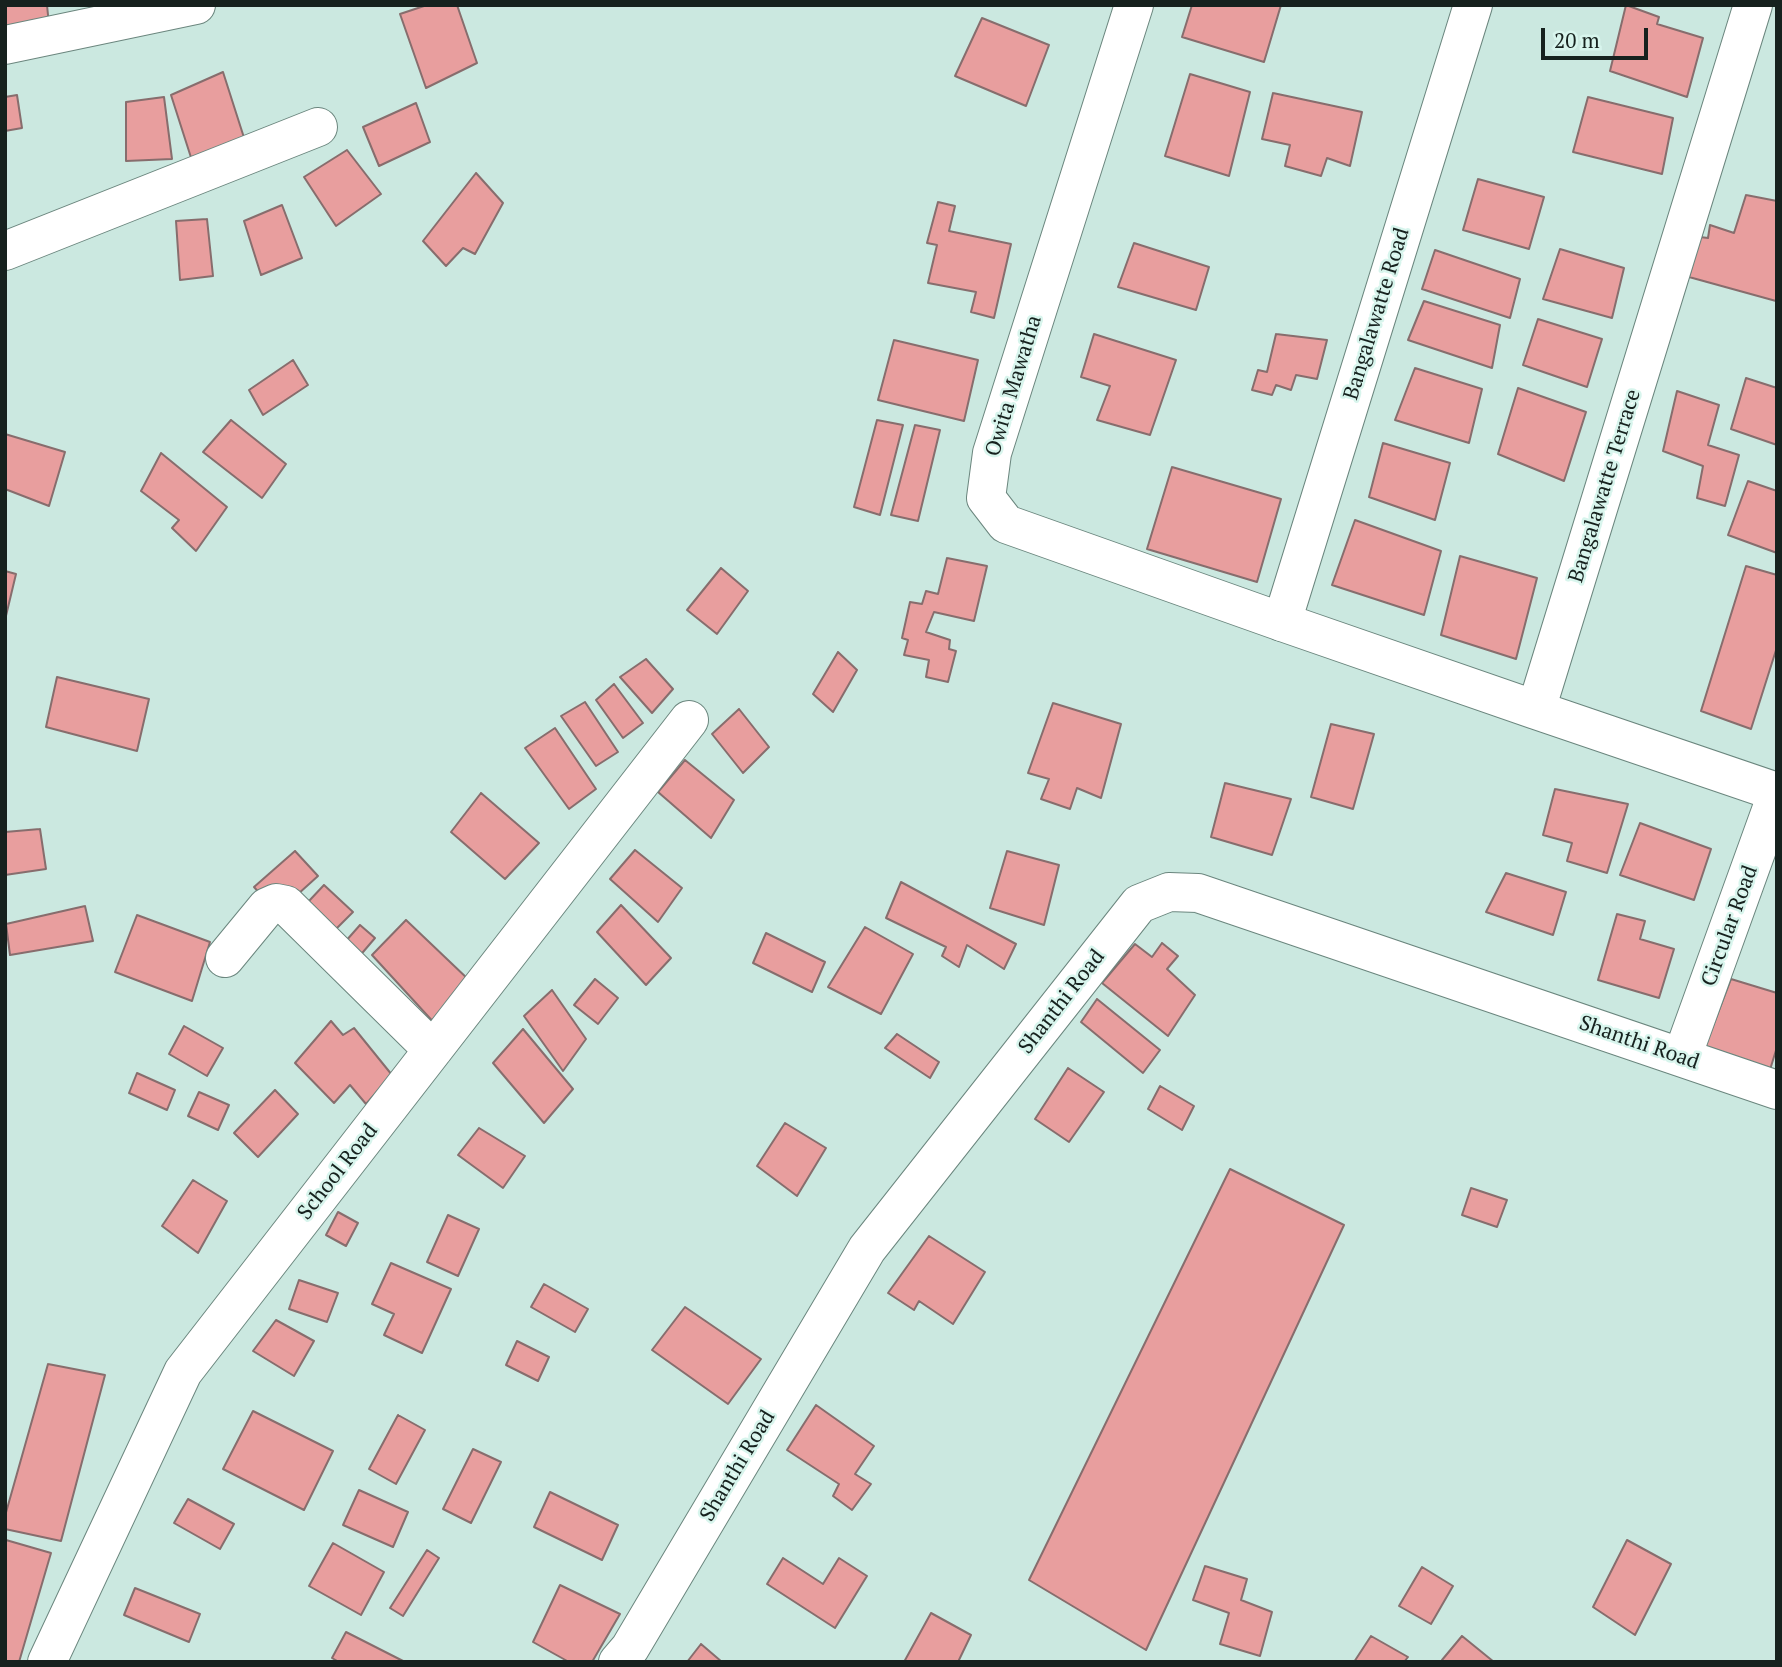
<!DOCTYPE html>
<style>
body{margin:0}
#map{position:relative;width:1782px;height:1667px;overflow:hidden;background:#cbe8e0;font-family:"PT Serif",serif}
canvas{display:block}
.frame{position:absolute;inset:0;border:7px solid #16211e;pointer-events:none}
.scale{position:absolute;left:1541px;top:28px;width:107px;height:32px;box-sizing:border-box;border:4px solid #16211e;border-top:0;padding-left:9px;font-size:21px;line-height:24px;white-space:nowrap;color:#16211e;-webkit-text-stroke:5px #d8f5ed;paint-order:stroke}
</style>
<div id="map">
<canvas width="1782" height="1667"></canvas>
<div class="frame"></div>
<div class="scale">20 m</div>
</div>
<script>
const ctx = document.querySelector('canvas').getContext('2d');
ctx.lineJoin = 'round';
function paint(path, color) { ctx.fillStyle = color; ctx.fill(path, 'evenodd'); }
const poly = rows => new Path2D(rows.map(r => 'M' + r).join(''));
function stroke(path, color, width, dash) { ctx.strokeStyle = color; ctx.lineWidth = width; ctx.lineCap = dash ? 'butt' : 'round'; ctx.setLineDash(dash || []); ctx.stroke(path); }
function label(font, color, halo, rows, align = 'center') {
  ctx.font = font + ' "PT Serif",serif'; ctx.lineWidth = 5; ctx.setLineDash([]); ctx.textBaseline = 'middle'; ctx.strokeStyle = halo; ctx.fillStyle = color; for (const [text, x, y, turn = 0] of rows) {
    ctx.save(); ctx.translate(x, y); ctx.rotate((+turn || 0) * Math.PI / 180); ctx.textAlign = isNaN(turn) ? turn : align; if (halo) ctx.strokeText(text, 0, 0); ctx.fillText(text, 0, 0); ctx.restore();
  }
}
const building = poly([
 [5,5,47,5,49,25,5,33,5,5],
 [427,5,457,5,477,63,426,88,400,14,427,5],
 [1192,5,1281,5,1264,62,1182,37,1192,5],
 [1626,5,1659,17,1657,24,1703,38,1687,97,1610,71,1626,5],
 [982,18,1049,45,1026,106,955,76,982,18],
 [223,72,247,147,195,170,171,95,223,72],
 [1190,74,1250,92,1229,176,1165,156,1190,74],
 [1273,93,1362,112,1350,166,1327,158,1321,176,1285,166,1290,145,1262,139,1273,93],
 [17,95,22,128,5,131,5,97,17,95],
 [164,97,172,159,126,161,126,102,164,97],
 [1588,97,1673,118,1662,174,1573,152,1588,97],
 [416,103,430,142,379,166,363,127,416,103],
 [347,150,381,194,336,226,304,177,347,150],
 [476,173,503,203,475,254,463,248,446,266,423,241,476,173],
 [1478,179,1544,197,1529,249,1463,230,1478,179],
 [1746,195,1777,201,1776,301,1689,277,1700,237,1708,238,1710,225,1734,233,1746,195],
 [938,202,955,206,949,231,1011,244,994,318,971,312,976,292,928,283,937,245,927,243,938,202],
 [282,205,302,258,261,275,244,221,282,205],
 [207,219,213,276,180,280,176,221,207,219],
 [1134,243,1209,267,1196,310,1118,287,1134,243],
 [1560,249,1624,268,1612,318,1543,299,1560,249],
 [1435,250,1520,279,1510,318,1422,289,1435,250],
 [1424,301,1500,325,1492,368,1408,340,1424,301],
 [1538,319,1602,339,1587,387,1523,365,1538,319],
 [1094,334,1176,360,1150,435,1097,420,1110,386,1081,377,1094,334],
 [1276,334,1327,340,1317,379,1296,375,1291,390,1276,385,1272,395,1252,390,1258,370,1267,372,1276,334],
 [894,340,978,360,964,421,878,400,894,340],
 [293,360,308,385,263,415,249,390,293,360],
 [1415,368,1482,389,1469,443,1395,420,1415,368],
 [1746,378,1777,388,1777,445,1731,429,1746,378],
 [1518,388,1586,412,1564,481,1498,454,1518,388],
 [1677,391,1719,405,1708,445,1739,455,1725,506,1697,498,1703,466,1663,451,1677,391],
 [231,420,286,464,262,498,203,452,231,420],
 [877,420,903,425,880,515,854,507,877,420],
 [915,425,940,430,918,521,891,515,915,425],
 [5,434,65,452,49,506,5,489,5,434],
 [1383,443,1450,463,1435,520,1369,497,1383,443],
 [161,453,227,507,196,551,172,528,179,520,141,491,161,453],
 [1172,467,1281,499,1257,582,1147,549,1172,467],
 [1748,481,1777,491,1777,553,1728,535,1748,481],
 [1355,520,1441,551,1424,615,1332,585,1355,520],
 [1460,556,1537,578,1516,659,1441,635,1460,556],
 [947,558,987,566,974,621,934,612,926,632,950,640,949,649,956,651,948,682,926,677,929,660,904,655,908,640,902,638,910,602,922,604,926,591,938,594,947,558],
 [1746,566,1777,575,1777,647,1751,729,1701,711,1746,566],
 [721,568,748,591,717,634,687,610,721,568],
 [5,571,16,574,5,620,5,571],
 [838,652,857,670,833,712,813,694,838,652],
 [646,659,673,689,652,713,620,677,646,659],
 [57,677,149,699,137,751,46,727,57,677],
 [614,684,643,723,623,738,596,700,614,684],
 [585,702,618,752,596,766,561,716,585,702],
 [1053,703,1121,724,1101,798,1077,788,1070,809,1041,799,1049,779,1028,773,1053,703],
 [739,709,769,747,743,773,712,734,739,709],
 [1331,724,1374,734,1353,809,1311,797,1331,724],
 [555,728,596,789,569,809,525,748,555,728],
 [685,760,734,800,711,838,658,792,685,760],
 [1225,783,1291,799,1272,855,1211,837,1225,783],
 [1555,789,1628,804,1607,873,1567,861,1572,843,1543,835,1555,789],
 [481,793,539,843,505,879,451,832,481,793],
 [1640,823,1711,849,1694,900,1620,875,1640,823],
 [40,829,46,869,5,875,5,832,40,829],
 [635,850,682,888,658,922,610,879,635,850],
 [295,851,318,876,277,913,254,887,295,851],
 [1007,851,1059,865,1044,925,990,908,1007,851],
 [1506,873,1566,892,1553,935,1486,912,1506,873],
 [901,882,1016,944,1004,969,967,945,959,967,942,956,946,947,886,918,901,882],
 [324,885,353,912,320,945,293,918,324,885],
 [621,905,671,958,646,985,597,932,621,905],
 [85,906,93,941,10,955,6,924,85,906],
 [1617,914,1645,921,1640,939,1674,949,1659,998,1598,980,1617,914],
 [137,915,210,942,192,1001,115,972,137,915],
 [406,920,470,981,437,1026,372,955,406,920],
 [360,925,375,938,346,972,330,959,360,925],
 [865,927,913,954,881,1014,828,987,865,927],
 [766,933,825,962,812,992,753,963,766,933],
 [1162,943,1178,956,1167,969,1195,995,1168,1036,1102,983,1135,944,1152,957,1162,943],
 [595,979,618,998,598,1024,574,1005,595,979],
 [1731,979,1777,993,1777,1047,1769,1073,1703,1052,1731,979],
 [552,990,586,1039,563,1071,524,1016,552,990],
 [1097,999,1160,1050,1143,1073,1081,1022,1097,999],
 [331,1021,343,1035,354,1028,392,1075,366,1104,350,1085,334,1103,295,1063,331,1021],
 [184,1026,223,1048,207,1076,169,1054,184,1026],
 [523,1029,573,1089,544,1123,493,1063,523,1029],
 [897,1034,939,1062,930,1078,885,1048,897,1034],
 [1068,1068,1104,1092,1069,1142,1035,1119,1068,1068],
 [137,1073,175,1090,167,1110,129,1093,137,1073],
 [1160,1086,1194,1106,1182,1130,1148,1109,1160,1086],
 [275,1090,298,1114,258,1157,234,1133,275,1090],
 [199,1092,229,1105,218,1130,188,1116,199,1092],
 [785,1123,826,1148,797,1196,757,1166,785,1123],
 [479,1128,525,1156,503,1188,458,1155,479,1128],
 [1230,1169,1344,1225,1146,1650,1029,1580,1230,1169],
 [193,1180,227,1201,198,1253,162,1226,193,1180],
 [1471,1188,1507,1200,1497,1227,1462,1215,1471,1188],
 [338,1212,358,1223,346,1246,326,1235,338,1212],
 [448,1215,479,1229,458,1276,427,1262,448,1215],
 [929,1236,985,1272,953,1324,919,1301,914,1310,888,1293,929,1236],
 [391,1263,451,1289,422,1353,384,1335,394,1314,372,1304,391,1263],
 [299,1280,338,1293,327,1322,289,1309,299,1280],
 [544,1284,588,1309,575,1332,531,1307,544,1284],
 [685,1307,761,1359,728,1404,652,1350,685,1307],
 [276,1320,314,1341,294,1376,253,1351,276,1320],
 [517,1341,549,1357,538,1381,506,1365,517,1341],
 [48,1364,105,1375,61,1541,5,1529,5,1516,48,1364],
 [816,1405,874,1446,855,1474,871,1484,852,1510,833,1496,839,1484,787,1450,816,1405],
 [253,1411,333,1451,304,1510,223,1469,253,1411],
 [398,1415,425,1430,396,1484,369,1469,398,1415],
 [473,1449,501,1462,471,1523,443,1509,473,1449],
 [359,1490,408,1512,393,1547,343,1525,359,1490],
 [550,1492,618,1525,602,1560,534,1527,550,1492],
 [188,1499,234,1524,220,1549,174,1523,188,1499],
 [6,1540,51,1553,19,1662,5,1662,6,1540],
 [1627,1540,1671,1564,1635,1635,1593,1607,1627,1540],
 [333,1543,384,1572,361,1615,309,1586,333,1543],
 [427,1550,439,1558,403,1616,390,1608,427,1550],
 [783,1558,823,1584,839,1558,867,1576,835,1628,767,1584,783,1558],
 [1205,1566,1247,1579,1241,1600,1272,1612,1260,1656,1220,1644,1229,1613,1193,1600,1205,1566],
 [1422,1567,1453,1586,1431,1624,1399,1606,1422,1567],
 [560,1585,620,1614,592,1662,569,1662,533,1642,560,1585],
 [135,1588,200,1614,189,1642,124,1615,135,1588],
 [931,1613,971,1635,958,1662,904,1662,931,1613],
 [346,1632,405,1662,339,1662,332,1658,346,1632],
 [1371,1636,1408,1657,1404,1662,1354,1662,1371,1636],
 [1462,1636,1494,1662,1444,1662,1442,1660,1462,1636],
 [701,1644,722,1662,687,1662,701,1644]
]);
const street = poly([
 [1134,5,992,453,986,498,1006,524,1282,622,1536,710,1753,5],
 [5,45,196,5],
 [5,251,318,127],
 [1536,710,1777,792],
 [225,958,267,907,276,903,286,905,433,1050],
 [1682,1057,1777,794],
 [47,1662,183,1372,689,720],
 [618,1662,630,1648,867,1249,1139,904,1169,892,1198,893,1777,1090]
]);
const secondary = poly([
 [1282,622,1473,5]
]);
const streetNames = [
 ["Bangalawatte Road",1377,314,-73],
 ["Owita Mawatha",1014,386,-73],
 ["Bangalawatte Terrace",1605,486,-73],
 ["Circular Road",1730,926,-70],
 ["Shanthi Road",1062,1002,-52],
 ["Shanthi Road",1639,1043,19],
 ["School Road",338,1172,-52],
 ["Shanthi Road",738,1466,-59]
];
paint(building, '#e89e9e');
stroke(building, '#876d6d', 2);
stroke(street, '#6b867e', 40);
stroke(secondary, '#6b867e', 40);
stroke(street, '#fff', 38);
stroke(secondary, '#fff', 38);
label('21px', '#16211e', '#d8f5ed', streetNames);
</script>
